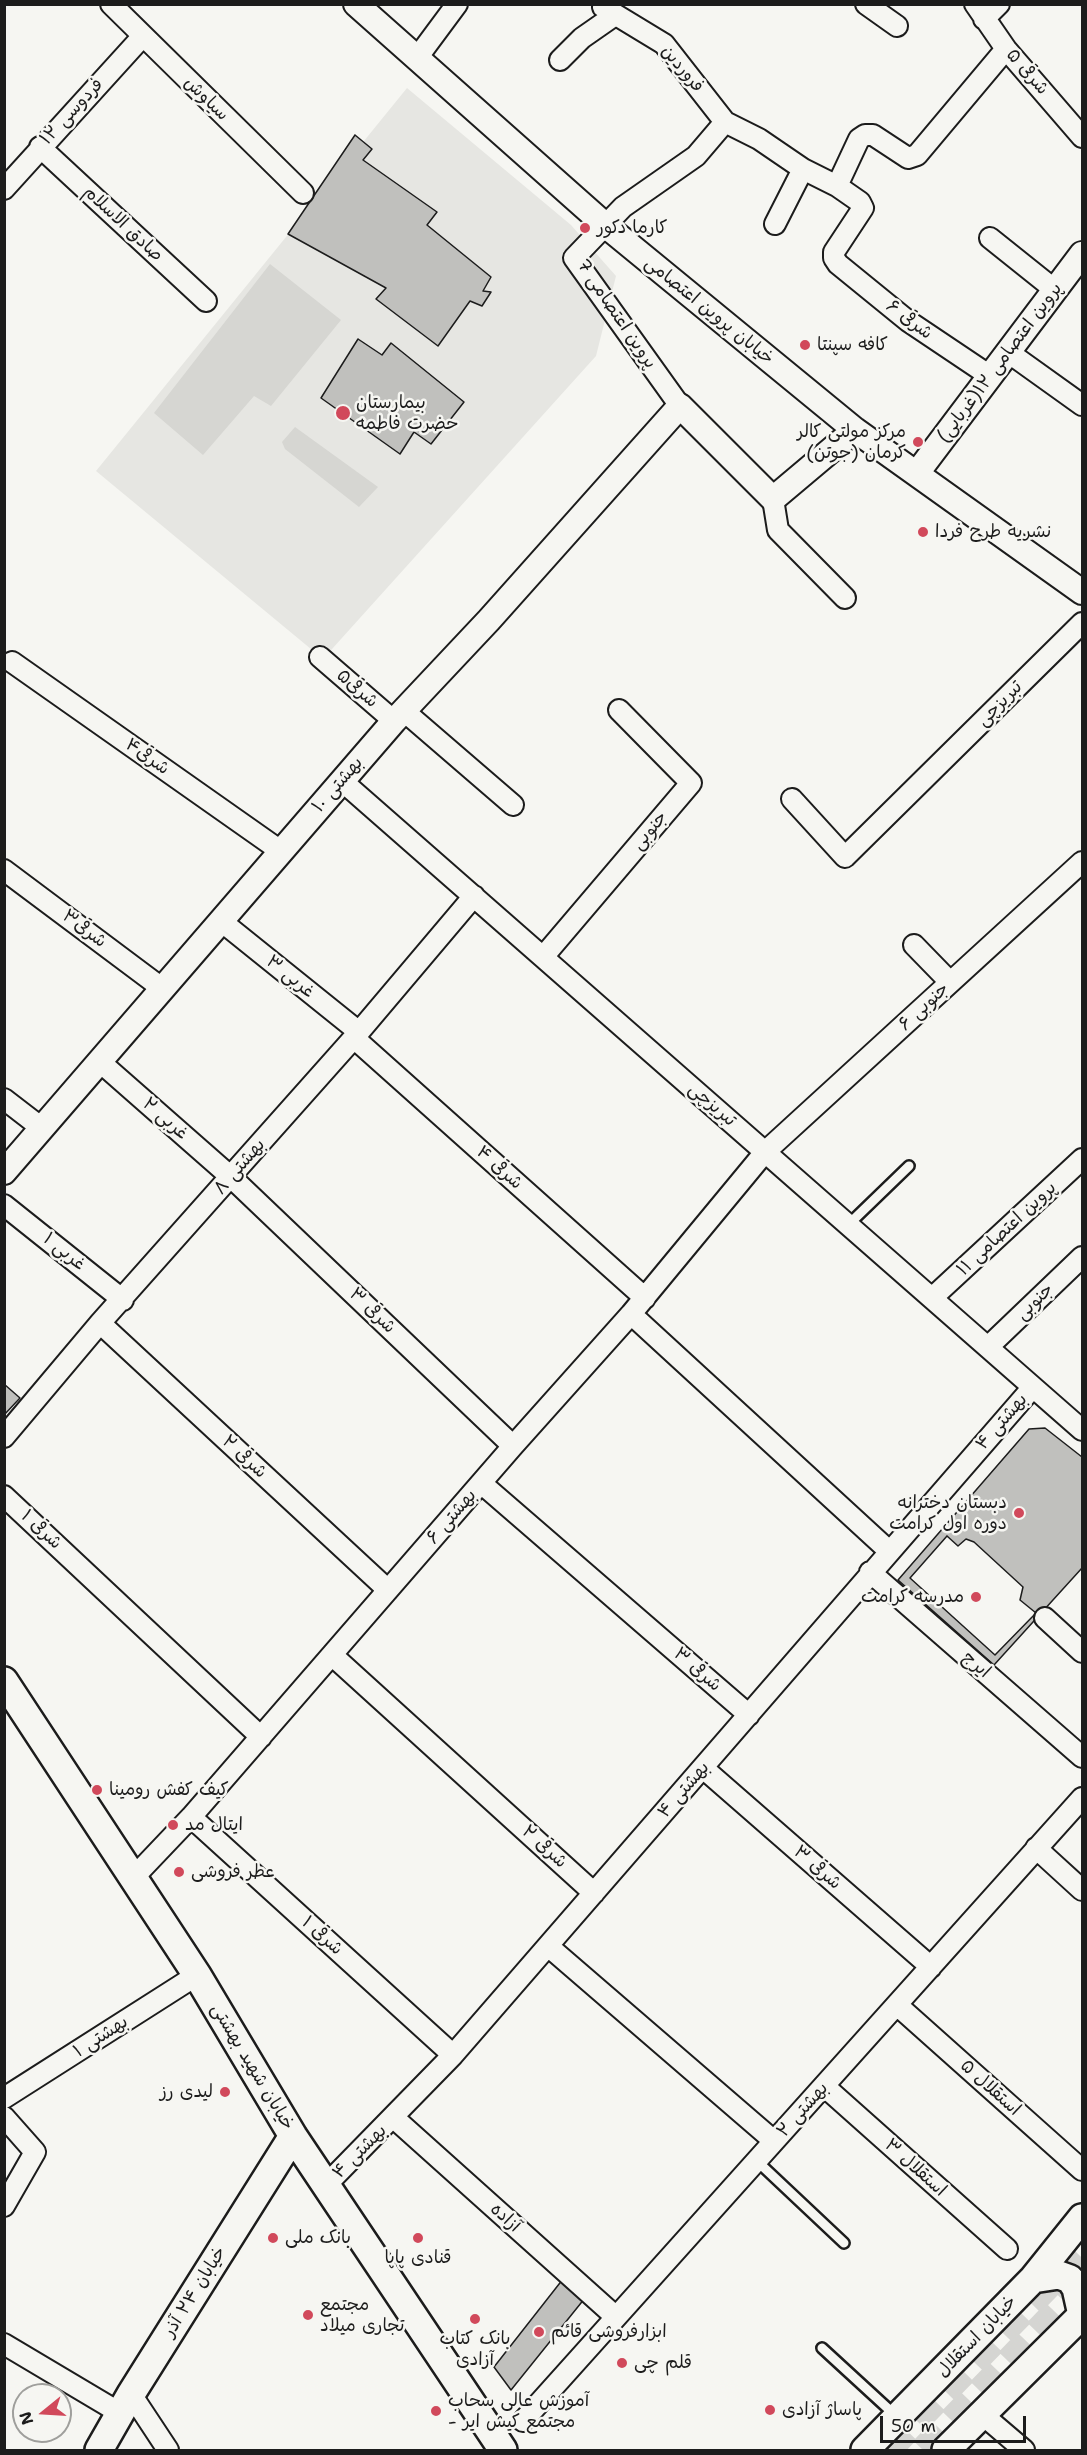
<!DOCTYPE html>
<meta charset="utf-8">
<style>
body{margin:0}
#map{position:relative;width:1087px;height:2455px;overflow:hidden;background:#f6f6f2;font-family:"Shantell Sans",sans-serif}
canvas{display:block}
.frame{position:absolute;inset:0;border:6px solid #1c1c1c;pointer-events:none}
.north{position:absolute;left:12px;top:2383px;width:60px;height:60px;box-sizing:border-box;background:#f6f6f2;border:2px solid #9f9f9c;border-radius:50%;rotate:252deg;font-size:16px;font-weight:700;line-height:24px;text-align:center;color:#1c1c1c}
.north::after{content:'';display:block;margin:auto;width:21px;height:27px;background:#d1495b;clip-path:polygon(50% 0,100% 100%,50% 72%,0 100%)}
.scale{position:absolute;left:880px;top:2416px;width:146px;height:27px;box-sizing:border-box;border:3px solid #1c1c1c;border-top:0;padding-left:8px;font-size:18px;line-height:21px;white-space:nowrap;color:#1c1c1c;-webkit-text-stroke:4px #f6f6f2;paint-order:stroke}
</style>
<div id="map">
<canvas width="1087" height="2455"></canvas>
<div class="frame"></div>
<div class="north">N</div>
<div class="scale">50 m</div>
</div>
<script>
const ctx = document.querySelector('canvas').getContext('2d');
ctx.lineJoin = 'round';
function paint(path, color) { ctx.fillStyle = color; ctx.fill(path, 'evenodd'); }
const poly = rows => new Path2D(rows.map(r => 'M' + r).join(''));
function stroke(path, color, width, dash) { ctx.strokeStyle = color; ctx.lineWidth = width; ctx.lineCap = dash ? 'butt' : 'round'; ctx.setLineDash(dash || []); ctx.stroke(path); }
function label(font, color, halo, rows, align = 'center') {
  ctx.font = font + ' "Shantell Sans","Playpen Sans Arabic",sans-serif'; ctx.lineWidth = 5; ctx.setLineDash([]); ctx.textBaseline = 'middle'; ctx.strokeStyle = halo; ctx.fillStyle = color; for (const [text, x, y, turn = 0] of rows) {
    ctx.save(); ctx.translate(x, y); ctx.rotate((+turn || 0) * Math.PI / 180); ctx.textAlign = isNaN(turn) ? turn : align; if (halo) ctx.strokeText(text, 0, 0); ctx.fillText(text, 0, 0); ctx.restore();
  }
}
const built = poly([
 [407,88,571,225,616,276,596,356,323,659,96,471]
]);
const green = poly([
 [270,264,341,320,271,406,254,396,203,455,154,413],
 [295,427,378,487,359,507,285,449,282,442]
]);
const building = poly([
 [355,135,372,149,363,160,437,212,427,225,491,277,483,291,491,292,482,306,470,301,438,346,376,299,386,288,288,234,355,135],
 [358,339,382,355,391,343,464,402,431,444,414,432,400,454,321,398,358,339],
 [4,1384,20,1398,4,1415,4,1384],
 [1045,1428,1082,1457,1082,1568,994,1665,898,1580,1029,1429,1045,1428],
 [947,1536,958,1546,966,1539,974,1542,1023,1587,1020,1600,1036,1613,995,1655,910,1578,947,1536],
 [563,2279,585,2298,511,2390,494,2367,563,2279]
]);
const secondaryTunnel = poly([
 [888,2450,1082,2251],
 [923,2450,1082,2285]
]);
const service = poly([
 [848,1225,909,1166],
 [758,2162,844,2243],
 [822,2348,895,2415]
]);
const minor = poly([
 [111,4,303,193],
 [605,4,603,7,664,44,725,122],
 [866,4,897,26],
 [975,4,1006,49,1082,137],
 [984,19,999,4],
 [417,58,457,4],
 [560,60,582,38,615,15],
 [40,147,206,301],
 [803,169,837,186,860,202,863,208,834,252,834,258,838,264,908,321,990,376],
 [837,186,859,139,865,135,873,135,908,158,917,155,1006,49],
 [4,189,142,37],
 [990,238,1055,290],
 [1008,352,1082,405],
 [680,406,574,258,623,207,696,156,725,122,759,139,803,169,775,224],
 [773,499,778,530,845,598],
 [320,657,394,721],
 [12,662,282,852],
 [404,711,513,805],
 [342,781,1082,1430],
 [792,799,845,857,1082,623],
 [4,870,163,989],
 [221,921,359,1032],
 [914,945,950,982],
 [543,957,691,783,619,710],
 [354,1038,645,1298],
 [99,1061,231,1177,513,1446],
 [4,1099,43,1129],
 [4,1205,123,1300],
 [932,1298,1082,1159],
 [631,1314,888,1550],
 [100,1323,388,1590],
 [988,1347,1082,1257],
 [4,1437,100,1323,359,1032,474,896],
 [481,1483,749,1715],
 [4,1496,261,1737],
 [870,1572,1082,1757],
 [1045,1618,1082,1652],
 [333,1656,594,1893],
 [703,1768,931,1967],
 [191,1817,453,2055],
 [1036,1848,1082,1890],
 [133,1878,191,1817,513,1446,631,1314,765,1152,1082,862],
 [548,1946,774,2141],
 [897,2005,1082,2170],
 [824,2086,1007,2249],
 [4,2098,197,1975],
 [4,2117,35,2152,4,2206],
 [394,2118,616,2317],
 [326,2185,453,2055,1033,1387],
 [4,2344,120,2413],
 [131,2394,168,2450],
 [983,2415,1024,2450],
 [523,2421,1082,1798]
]);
const tertiary = poly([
 [356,4,605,225,855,430,1082,592],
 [917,473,1082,254],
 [4,1172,394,721,489,620,680,406,773,499,855,430]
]);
const secondary = poly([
 [4,1681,197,1975,293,2136,503,2450],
 [1033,2279,1059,2275,1070,2279,1076,2288,1082,2315],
 [99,2450,131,2394,293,2136],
 [865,2450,1033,2279,1082,2218],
 [946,2450,1082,2315]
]);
const markers = [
 [585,228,6,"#d1495b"],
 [805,345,6,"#d1495b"],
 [343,413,8,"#d1495b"],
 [918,442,6,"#d1495b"],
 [923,532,6,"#d1495b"],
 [1019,1513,6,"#d1495b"],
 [976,1597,6,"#d1495b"],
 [97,1790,6,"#d1495b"],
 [173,1825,6,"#d1495b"],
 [179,1872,6,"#d1495b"],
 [225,2092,6,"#d1495b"],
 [273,2238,6,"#d1495b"],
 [418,2238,6,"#d1495b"],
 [308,2315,6,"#d1495b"],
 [475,2319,6,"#d1495b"],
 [539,2332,6,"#d1495b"],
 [622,2363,6,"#d1495b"],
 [770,2410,6,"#d1495b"],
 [436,2411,6,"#d1495b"]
];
const streetNames = [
 ["فروردین",682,69,50],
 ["شرقی ۵",1027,72,49],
 ["سیاوش",206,99,44],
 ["فردوسی ۱۲",72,112,-47],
 ["صادق الاسلام",123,224,43],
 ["خیابان پروین اعتصامی",709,311,39],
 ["پروین اعتصامی 7",616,314,56],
 ["شرقی ۶",909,320,37],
 ["پروین اعتصامی ۱۲(غربایی)",1000,363,-53],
 ["شرقی۵",357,689,41],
 ["تبریزچی",1000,704,-45],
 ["شرقی۴",147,757,35],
 ["بهشتی ۱۰",338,785,-49],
 ["جنوبی",650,831,-50],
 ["شرقی۳",84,929,37],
 ["غربی ۳",290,977,39],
 ["جنوبی ۶",924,1007,-43],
 ["تبریزچی",712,1105,41],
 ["غربی ۲",165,1119,41],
 ["بهشتی ۸",240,1167,-49],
 ["شرقی ۴",499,1168,42],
 ["پروین اعتصامی ۱۱",1007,1229,-43],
 ["غربی ۱",64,1252,39],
 ["جنوبی",1035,1302,-44],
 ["شرقی ۳",372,1311,44],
 ["بهشتی ۴",1002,1422,-49],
 ["شرقی ۲",244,1457,43],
 ["بهشتی ۶",452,1517,-49],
 ["شرقی ۱",41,1530,43],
 ["ایرج",976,1665,41],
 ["شرقی ۳",697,1670,41],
 ["بهشتی ۴",684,1790,-49],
 ["شرقی ۲",544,1847,42],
 ["۳ شرقی",817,1868,41],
 ["شرقی ۱",322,1936,42],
 ["بهشتی ۱",101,2037,-33],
 ["خیابان شهید بهشتی",252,2067,59],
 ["استقلال ۵",990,2088,42],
 ["بهشتی ۲",803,2110,-48],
 ["بهشتی ۴",360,2152,-45],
 ["استقلال ۳",915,2168,42],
 ["آزاده",505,2218,42],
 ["خیابان ۲۴ آذر",195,2292,-58],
 ["خیابان استقلال",977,2337,-46]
];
const poiNames = [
 ["کارما دکور",597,228],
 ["کافه سپنتا",817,345],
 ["بیمارستان",356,403],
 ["حضرت فاطمه",356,424],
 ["مرکز مولتی کالر",906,432,"right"],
 ["کرمان (جوتن)",906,453,"right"],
 ["نشریه طرح فردا",935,532],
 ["دبستان دخترانه",1007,1503,"right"],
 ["دوره اول کرامت",1007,1524,"right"],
 ["مدرسه کرامت",964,1597,"right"],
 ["کیف کفش رومینا",109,1790],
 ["ایتال مد",185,1825],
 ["عطر فروشی",191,1872],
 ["لیدی رز",213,2092,"right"],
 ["بانک ملی",285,2238],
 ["قنادی پاپا",418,2258,"center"],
 ["مجتمع",320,2305],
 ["تجاری میلاد",320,2326],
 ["ابزارفروشی قائم",551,2332],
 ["بانک کتاب",475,2339,"center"],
 ["آزادی",475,2360,"center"],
 ["قلم چی",634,2363],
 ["آموزش عالی سحاب",448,2401],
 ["- مجتمع کیش ایر",448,2422],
 ["پاساژ آزادی",782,2410]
];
paint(built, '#e6e6e2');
paint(green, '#d6d6d2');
paint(building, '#c0c0bd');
stroke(building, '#1c1c1c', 1.5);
stroke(secondaryTunnel, '#d5d5d2', 27, [27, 14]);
stroke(service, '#1c1c1c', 14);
stroke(minor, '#1c1c1c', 24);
stroke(tertiary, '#1c1c1c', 28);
stroke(secondary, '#1c1c1c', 32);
stroke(service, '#f6f6f2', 9);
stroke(minor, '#f6f6f2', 20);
stroke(tertiary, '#f6f6f2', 24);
stroke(secondary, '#f6f6f2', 27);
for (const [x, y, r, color] of markers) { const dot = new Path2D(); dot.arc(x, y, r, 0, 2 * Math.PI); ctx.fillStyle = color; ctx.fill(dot); stroke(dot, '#f6f6f2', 2); }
label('18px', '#1c1c1c', '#f6f6f2', streetNames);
label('18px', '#1c1c1c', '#f6f6f2', poiNames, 'left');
</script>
